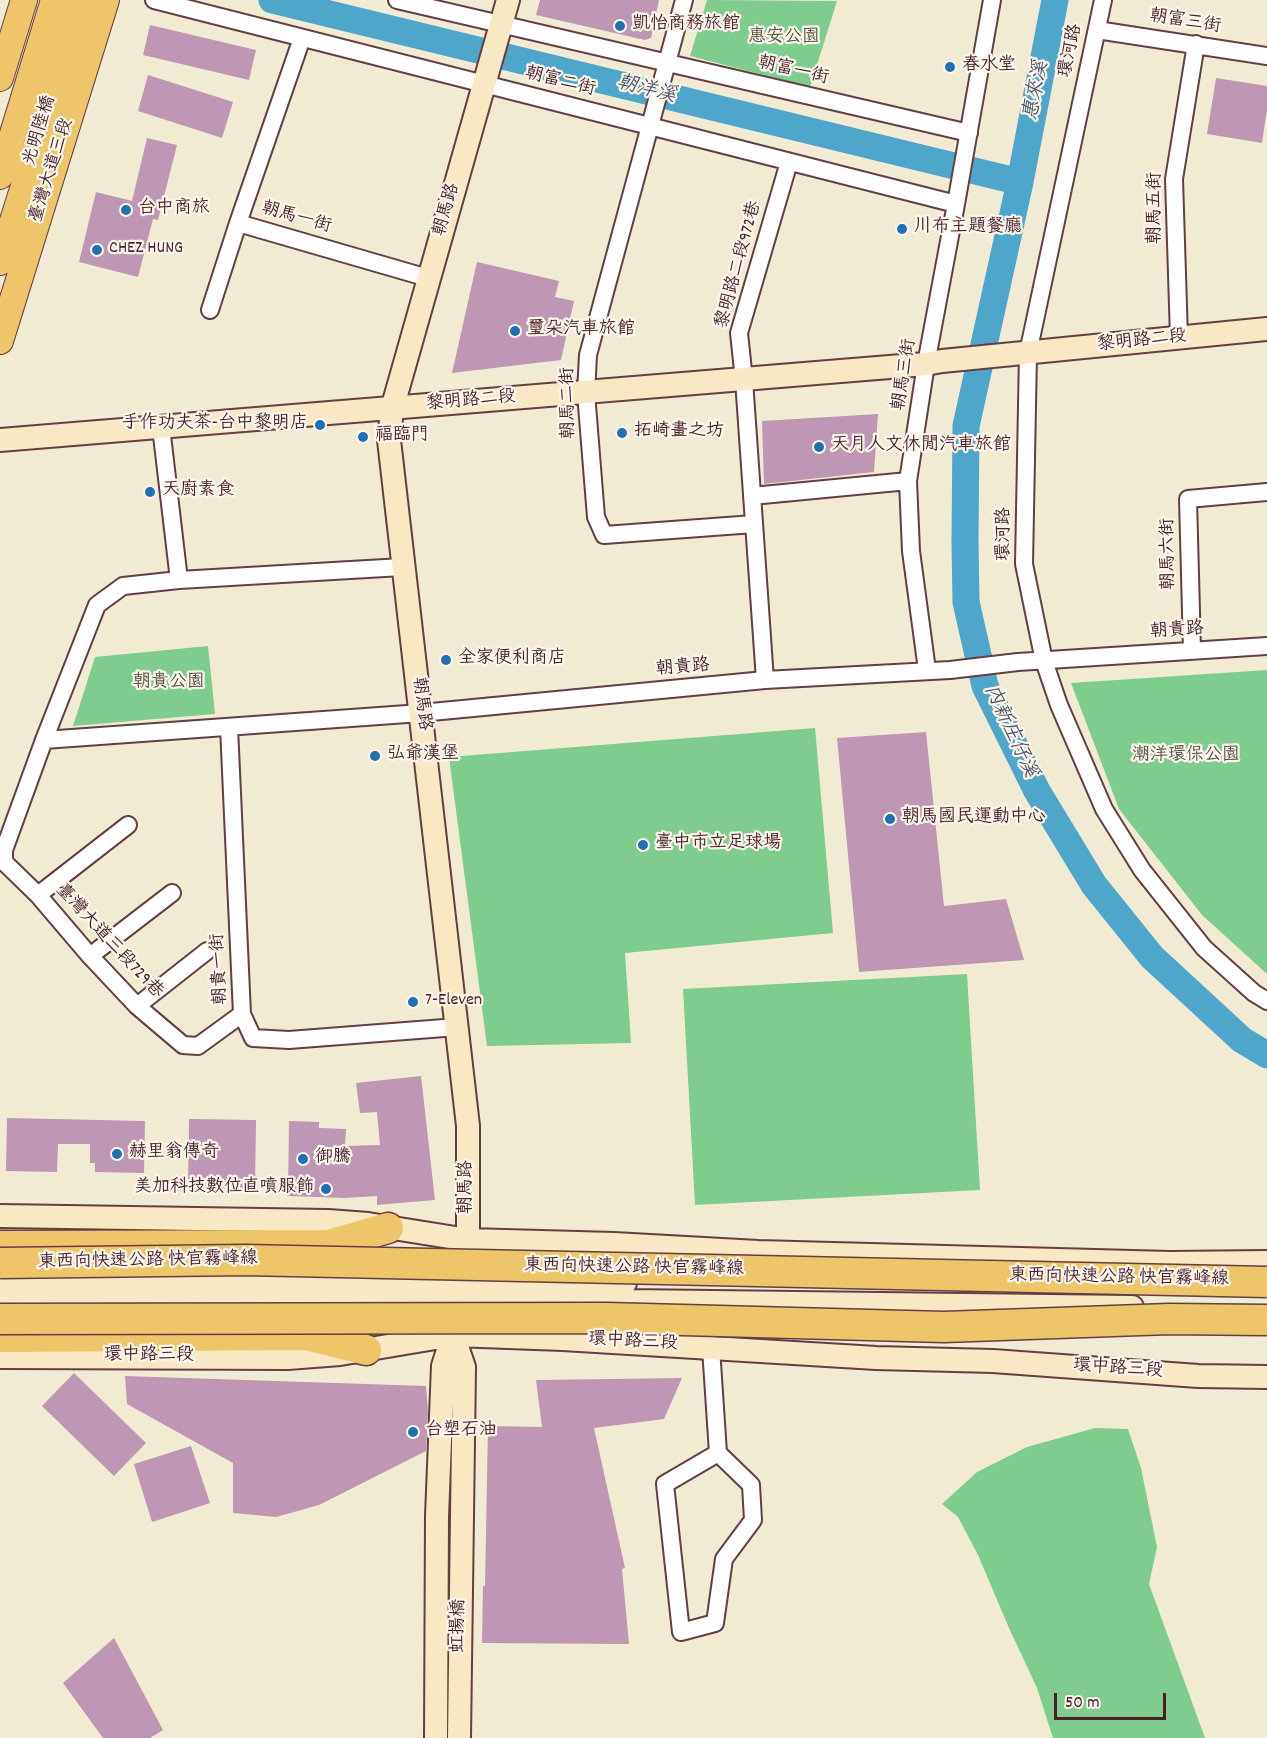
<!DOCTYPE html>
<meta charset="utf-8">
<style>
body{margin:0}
#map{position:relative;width:1267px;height:1738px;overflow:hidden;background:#f2ebd3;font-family:Dekko,sans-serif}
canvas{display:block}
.scale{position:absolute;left:1054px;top:1693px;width:112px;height:27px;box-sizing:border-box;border:3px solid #4a1f2b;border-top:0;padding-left:8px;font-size:18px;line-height:21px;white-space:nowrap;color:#4a1f2b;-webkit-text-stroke:4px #fbf7ec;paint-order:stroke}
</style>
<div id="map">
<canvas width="1267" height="1738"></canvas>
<div class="scale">50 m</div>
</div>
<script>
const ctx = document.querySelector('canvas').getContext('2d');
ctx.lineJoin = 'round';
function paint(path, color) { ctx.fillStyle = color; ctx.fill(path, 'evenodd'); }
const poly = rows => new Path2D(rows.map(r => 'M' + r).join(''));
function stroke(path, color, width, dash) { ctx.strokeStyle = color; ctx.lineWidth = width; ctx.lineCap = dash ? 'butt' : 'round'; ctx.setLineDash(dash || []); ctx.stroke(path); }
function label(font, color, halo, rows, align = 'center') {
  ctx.font = font + ' Dekko,"LXGW WenKai TC",sans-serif'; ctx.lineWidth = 4.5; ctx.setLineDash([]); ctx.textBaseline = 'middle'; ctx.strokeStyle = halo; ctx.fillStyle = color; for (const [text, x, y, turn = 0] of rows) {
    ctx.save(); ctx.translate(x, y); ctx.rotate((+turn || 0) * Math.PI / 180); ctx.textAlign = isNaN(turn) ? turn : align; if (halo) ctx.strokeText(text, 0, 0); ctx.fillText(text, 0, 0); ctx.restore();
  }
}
const green = poly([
 [707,0,837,1,810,87,690,56],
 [208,646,215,714,73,726,95,657],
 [1267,670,1267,974,1202,915,1119,809,1071,683],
 [815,728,833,933,625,953,631,1043,487,1046,449,757],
 [967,974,980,1190,695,1205,683,989],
 [1095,1428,1128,1429,1141,1468,1157,1547,1149,1584,1205,1738,1053,1738,1037,1688,1009,1628,978,1555,958,1517,942,1504,977,1472,1027,1447]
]);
const river = poly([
 [272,0,1020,182],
 [1055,0,1020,182,966,426,965,542,966,602,985,686,1037,791,1094,885,1152,957,1242,1040,1267,1055]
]);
const building = poly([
 [540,0,659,0,651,38,645,40,536,15],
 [150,25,256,50,249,80,143,55],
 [148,75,233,102,222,138,138,111],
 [1216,78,1267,86,1267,109,1262,143,1207,134],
 [147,138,177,145,158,220,153,219,138,277,79,262,96,192,132,201],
 [477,262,559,281,555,297,574,301,561,360,452,373],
 [878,414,874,472,764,484,762,421],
 [926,732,944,906,1006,899,1024,960,859,972,837,738],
 [421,1076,435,1200,377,1205,377,1196,344,1198,288,1196,289,1121,319,1122,319,1128,346,1129,345,1146,380,1145,377,1112,360,1113,356,1083],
 [7,1118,145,1121,144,1173,95,1172,95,1163,90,1163,90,1144,58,1144,57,1172,6,1171],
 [189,1119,256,1120,255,1189,188,1188],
 [74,1373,146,1443,114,1476,42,1406],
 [125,1376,426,1386,428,1411,426,1451,319,1505,276,1517,233,1513,233,1463,127,1404],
 [682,1378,664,1419,594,1428,625,1568,622,1569,629,1644,482,1643,483,1586,485,1586,488,1426,542,1427,536,1380],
 [191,1446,210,1503,152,1522,134,1464],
 [114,1638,163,1730,150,1738,103,1738,63,1683]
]);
const street = poly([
 [154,0,956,204],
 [397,0,969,133],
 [684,0,588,355,586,393,596,517,604,535,754,524],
 [1103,0,1028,353,1024,564,1044,661,1059,705,1104,809,1142,870,1204,948,1254,993,1267,1001],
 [1097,30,1267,56],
 [302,38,238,223,428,278],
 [210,310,238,223],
 [1179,338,1174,179,1196,44],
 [161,427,179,580],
 [752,496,908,481],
 [1192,650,1188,499,1267,492],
 [927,670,911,551,908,481,926,364,956,204,992,0],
 [765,680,744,380,739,333,789,162],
 [229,727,242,1014,253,1038,289,1040,457,1027],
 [44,740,421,713,765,680,950,670,1018,662,1267,646],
 [4,862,4,850,44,740,97,605,123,586,179,580,402,567],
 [4,862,38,895,90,956,137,1006,183,1045,198,1046,242,1014],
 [38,895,128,825],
 [90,956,172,893],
 [137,1006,207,951],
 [711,1348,718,1453,751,1485,753,1520,724,1559,715,1623,681,1632,665,1484,718,1453]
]);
const secondary = poly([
 [0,440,926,364,942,361,1267,329],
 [0,1216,328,1221,368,1224,468,1240,614,1244,758,1252,1170,1263,1267,1262],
 [0,1282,466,1280,625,1283],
 [0,1301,461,1299,1132,1307],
 [453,1335,464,1367,459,1738],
 [0,1357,288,1358,340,1354,453,1335,563,1339,876,1358,993,1361,1198,1376,1267,1377],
 [436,1738,437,1516,443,1366,453,1335,466,1280,468,1240,468,1126,389,440,392,409,508,0]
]);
const primary = poly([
 [0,78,24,0],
 [0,176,54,0],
 [0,262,40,135,80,0],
 [0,341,106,0]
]);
const highway = poly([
 [0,1246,329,1245,388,1228],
 [0,1337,306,1335,366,1350]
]);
const highwayBridge = poly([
 [0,1263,245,1260,1267,1282],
 [0,1319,607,1318,944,1327,1169,1319,1267,1320]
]);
const markers = [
 [620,26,6,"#1f6fb2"],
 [950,67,6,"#1f6fb2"],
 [126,210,6,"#1f6fb2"],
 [902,229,6,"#1f6fb2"],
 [97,250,6,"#1f6fb2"],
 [515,331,6,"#1f6fb2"],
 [320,425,6,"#1f6fb2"],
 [622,433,6,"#1f6fb2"],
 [363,437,6,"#1f6fb2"],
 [819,447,6,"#1f6fb2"],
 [150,492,6,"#1f6fb2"],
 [446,660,6,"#1f6fb2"],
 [375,756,6,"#1f6fb2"],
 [890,819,6,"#1f6fb2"],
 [643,845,6,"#1f6fb2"],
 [413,1002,6,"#1f6fb2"],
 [117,1154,6,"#1f6fb2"],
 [303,1159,6,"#1f6fb2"],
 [326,1189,6,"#1f6fb2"],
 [413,1432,6,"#1f6fb2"]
];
const streetNames = [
 ["朝富三街",1185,23,9],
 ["環河路",1072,51,-78],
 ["朝富一街",793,72,13],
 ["朝富二街",560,83,14],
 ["光明陸橋",41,131,-73],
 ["臺灣大道三段",53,171,-73],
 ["朝馬五街",1157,208,-90],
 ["朝馬路",448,210,-74],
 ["朝馬一街",296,219,16],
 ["黎明路二段972巷",740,265,-75],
 ["黎明路二段",1142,342,-6],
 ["朝馬三街",906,375,-81],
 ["黎明路二段",471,402,-5],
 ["朝馬二街",570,403,-91],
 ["環河路",1006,534,-90],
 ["朝馬六街",1170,554,-91],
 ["朝貴路",1177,632,-4],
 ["朝貴路",683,669,-5],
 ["朝馬路",420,704,83],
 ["臺灣大道三段729巷",108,942,47],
 ["朝貴一街",221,969,-93],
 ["朝馬路",468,1187,-90],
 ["東西向快速公路 快官霧峰線",148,1262,-1],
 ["東西向快速公路 快官霧峰線",634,1269,1],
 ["東西向快速公路 快官霧峰線",1119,1279,1],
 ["環中路三段",633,1343,3],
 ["環中路三段",149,1357],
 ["環中路三段",1118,1370,4],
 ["虹揚橋",460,1626,-89]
];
const poiNames = [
 ["凱怡商務旅館",632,26],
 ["春水堂",962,67],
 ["台中商旅",138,210],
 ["川布主題餐廳",914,229],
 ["CHEZ HUNG",109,250],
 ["璽朵汽車旅館",527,331],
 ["手作功夫茶-台中黎明店",308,425,"right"],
 ["拓崎畫之坊",634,433],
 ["福臨門",375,437],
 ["天月人文休閒汽車旅館",831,447],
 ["天廚素食",162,492],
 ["全家便利商店",458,660],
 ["弘爺漢堡",387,756],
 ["朝馬國民運動中心",902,819],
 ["臺中市立足球場",655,845],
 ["7-Eleven",425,1002],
 ["赫里翁傳奇",129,1154],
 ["御騰",315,1159],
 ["美加科技數位直噴服飾",314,1189,"right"],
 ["台塑石油",425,1432]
];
const parkNames = [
 ["惠安公園",784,39],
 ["朝貴公園",169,684],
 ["潮洋環保公園",1186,757]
];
const waterNames = [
 ["朝洋溪",646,91,14],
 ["惠來溪",1038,91,-79],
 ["內新庄仔溪",1009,732,65]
];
paint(green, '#7ecd8e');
stroke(river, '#4ea6cb', 27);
paint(building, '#bd97b4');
stroke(street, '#633e44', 20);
stroke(secondary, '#633e44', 26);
stroke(primary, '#633e44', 28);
stroke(highway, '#633e44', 33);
stroke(street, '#fff', 16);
stroke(secondary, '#f8e8c3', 22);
stroke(primary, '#eec569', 26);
stroke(highway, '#eec569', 30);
stroke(highwayBridge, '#633e44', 33, []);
stroke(highwayBridge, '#eec569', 30);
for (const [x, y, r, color] of markers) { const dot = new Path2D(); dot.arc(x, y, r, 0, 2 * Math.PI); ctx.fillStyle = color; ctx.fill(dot); stroke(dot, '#fbf7ec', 2); }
label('18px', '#4a1f2b', '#fbf7ec', streetNames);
label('18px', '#4a1f2b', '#fbf7ec', poiNames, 'left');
label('18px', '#5a5349', '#fbf7ec', parkNames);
label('italic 20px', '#4c556b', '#fbf7ec', waterNames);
</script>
